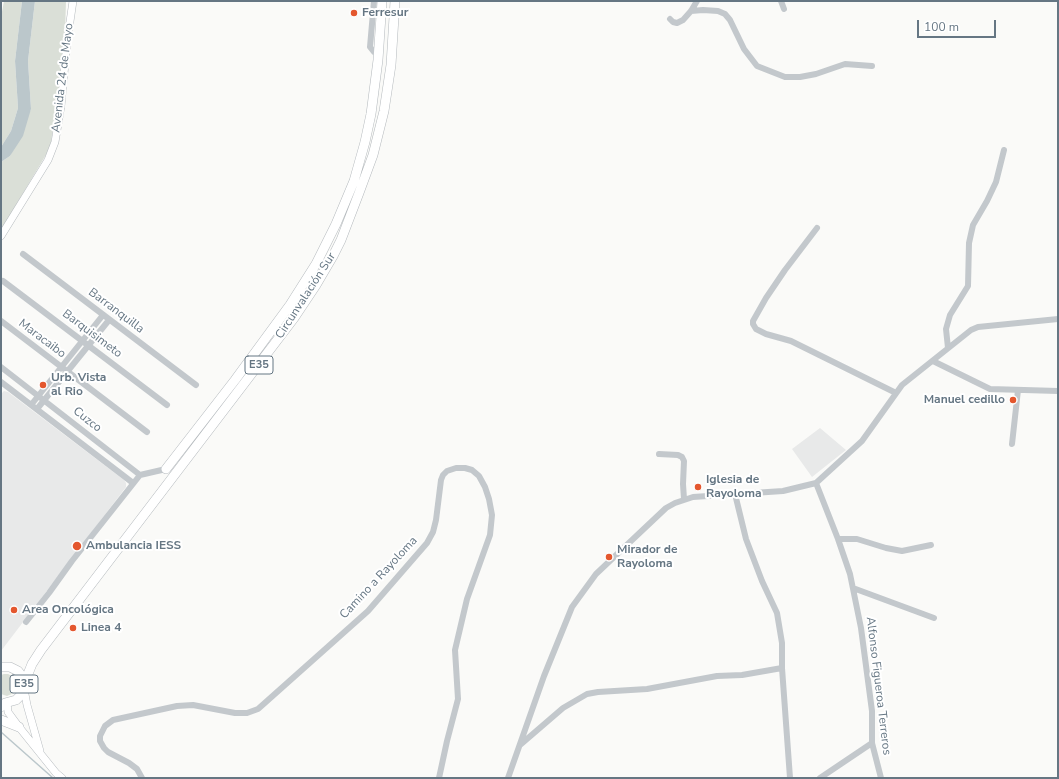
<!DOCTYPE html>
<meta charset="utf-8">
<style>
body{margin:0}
#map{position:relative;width:1059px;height:779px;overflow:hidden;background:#fafaf8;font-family:"Nunito Sans",sans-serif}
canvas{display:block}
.frame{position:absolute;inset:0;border:2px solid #657683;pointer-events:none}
.scale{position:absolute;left:917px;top:20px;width:79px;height:18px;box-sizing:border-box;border:2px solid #657683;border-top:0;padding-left:5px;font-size:12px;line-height:14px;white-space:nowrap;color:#657683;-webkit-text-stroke:3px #fff;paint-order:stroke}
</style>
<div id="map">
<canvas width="1059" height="779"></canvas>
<div class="frame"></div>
<div class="scale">100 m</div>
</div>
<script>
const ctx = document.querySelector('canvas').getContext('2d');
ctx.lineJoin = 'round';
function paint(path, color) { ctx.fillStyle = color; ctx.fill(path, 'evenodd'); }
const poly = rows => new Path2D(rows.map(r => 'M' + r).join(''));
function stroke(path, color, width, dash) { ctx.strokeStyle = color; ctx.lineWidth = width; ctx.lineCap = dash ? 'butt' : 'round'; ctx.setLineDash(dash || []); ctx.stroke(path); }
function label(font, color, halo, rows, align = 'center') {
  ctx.font = font + ' "Nunito Sans",sans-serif'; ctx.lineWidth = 4; ctx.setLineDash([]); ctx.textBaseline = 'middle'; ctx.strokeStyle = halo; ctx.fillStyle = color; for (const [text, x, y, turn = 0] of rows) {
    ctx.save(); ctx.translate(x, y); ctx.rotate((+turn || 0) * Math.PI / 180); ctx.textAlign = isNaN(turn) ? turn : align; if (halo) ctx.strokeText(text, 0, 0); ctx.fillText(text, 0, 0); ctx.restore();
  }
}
const built = poly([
 [4,391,8,392,124,480,126,483,126,487,1,651,1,394],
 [820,428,846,450,812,477,792,449]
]);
const green = poly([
 [4,1,22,1,15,61,18,108,11,131,1,147,1,17],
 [35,1,66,1,65,34,63,42,58,96,50,148,1,230,1,162,10,156,31,109,28,61],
 [4,674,8,674,14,677,17,683,17,687,14,693,7,696,1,694,1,675]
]);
const water = poly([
 [22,1,35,1,28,61,31,109,23,136,10,156,1,162,1,147,11,131,18,108,15,61]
]);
const stream = poly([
 [1,732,53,778]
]);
const minor = poly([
 [374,1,370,47,374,52,379,55],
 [781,1,784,9],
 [691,11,703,10,718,11,725,14,730,20,744,49,757,66,785,77,800,77,816,74,845,64,872,66],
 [670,19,673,22,677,23,683,20,691,11,697,1],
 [817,228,785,270,766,298,753,321,753,324,756,329,766,334,791,341,896,393],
 [23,254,196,385],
 [3,281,167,405],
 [1,321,147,432],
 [948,348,946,329,950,315,968,286,969,243,973,225,987,201,996,182,1004,150],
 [933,361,990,389,1058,391],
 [1,367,140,475],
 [1,382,133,483],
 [31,405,103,315],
 [37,409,109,320],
 [1012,444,1018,390],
 [659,454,678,455,682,457,684,461,683,484,684,499],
 [816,483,838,539,850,574,861,628,872,711,872,743,881,778],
 [735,494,746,539,762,581,777,613,782,643,782,668,790,778],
 [838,539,857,539,886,548,902,551,931,545],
 [853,588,934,618],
 [26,622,49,593,72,561,140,475,166,469],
 [520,745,563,708,587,694,598,692,647,689,717,676,742,675,782,668],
 [142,778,137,769,129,763,108,752,104,748,100,741,100,736,105,726,113,720,177,706,193,705,235,713,247,713,258,709,368,611,427,543,433,532,436,520,441,480,443,475,447,471,456,468,465,468,472,470,479,476,485,487,489,499,492,515,490,535,467,599,455,650,458,699,447,741,439,778],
 [508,778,544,676,572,607,596,574,666,508,675,503,693,497,783,491,816,483,862,441,902,385,971,330,978,327,1058,319],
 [820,778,872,743]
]);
const major = poly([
 [1,236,48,160,55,142,61,106,67,42,73,1],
 [24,689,27,705,40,751],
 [7,703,8,712,19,727,56,773,62,778]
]);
const highway = poly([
 [166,469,235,380,290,305,316,264,336,224,354,181,365,142,371,114,378,60,382,1],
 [24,684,32,664,41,650,294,318,316,285,333,256,341,240,359,193,373,155,384,111,391,65,395,1],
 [1,707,5,703,16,700,20,696,23,691,24,684,21,675,18,671,10,667,2,667],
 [1,720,19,727]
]);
const markers = [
 [354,13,4,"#e4572e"],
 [43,385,4,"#e4572e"],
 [1013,400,4,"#e4572e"],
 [698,487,4,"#e4572e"],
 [77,546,5,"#e4572e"],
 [609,557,4,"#e4572e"],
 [14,610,4,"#e4572e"],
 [73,628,4,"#e4572e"]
];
const shields = [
 [259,365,28],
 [24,684,28]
];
const shieldNames = [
 ["E35",259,365],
 ["E35",24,684]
];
const poiNames = [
 ["Ferresur",362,13],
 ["Urb. Vista",51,378],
 ["al Rio",51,392],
 ["Manuel cedillo",1005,400,"right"],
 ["Iglesia de",706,480],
 ["Rayoloma",706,494],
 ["Ambulancia IESS",86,546],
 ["Mirador de",617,550],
 ["Rayoloma",617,564],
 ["Area Oncológica",22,610],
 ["Linea 4",81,628]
];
const streetNames = [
 ["Avenida 24 de Mayo",63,78,-83],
 ["Circunvalación Sur",306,296,-57],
 ["Barranquilla",116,311,37],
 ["Barquisimeto",92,334,37],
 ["Maracaibo",42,339,37],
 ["Cuzco",87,420,38],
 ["Camino a Rayoloma",379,578,-47],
 ["Alfonso Figueroa Terreros",878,686,83]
];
paint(built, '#e8e9e9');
paint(green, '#dadfd7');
paint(water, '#bbc7cb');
stroke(stream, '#bbc7cb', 1.5);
stroke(major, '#b5babe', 8);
stroke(highway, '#b4b9bd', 10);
stroke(minor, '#c3c8cc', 6);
stroke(major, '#fff', 7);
stroke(highway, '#fff', 9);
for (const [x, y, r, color] of markers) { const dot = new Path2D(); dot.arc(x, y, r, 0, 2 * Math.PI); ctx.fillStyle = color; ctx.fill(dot); stroke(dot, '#fff', 1.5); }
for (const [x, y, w] of shields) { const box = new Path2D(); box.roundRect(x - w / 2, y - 9, w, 18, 3); ctx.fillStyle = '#fff'; ctx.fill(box); stroke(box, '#657683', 1); }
label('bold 11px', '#657683', null, shieldNames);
label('bold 12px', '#657683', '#fff', poiNames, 'left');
label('12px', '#657683', '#fff', streetNames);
</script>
